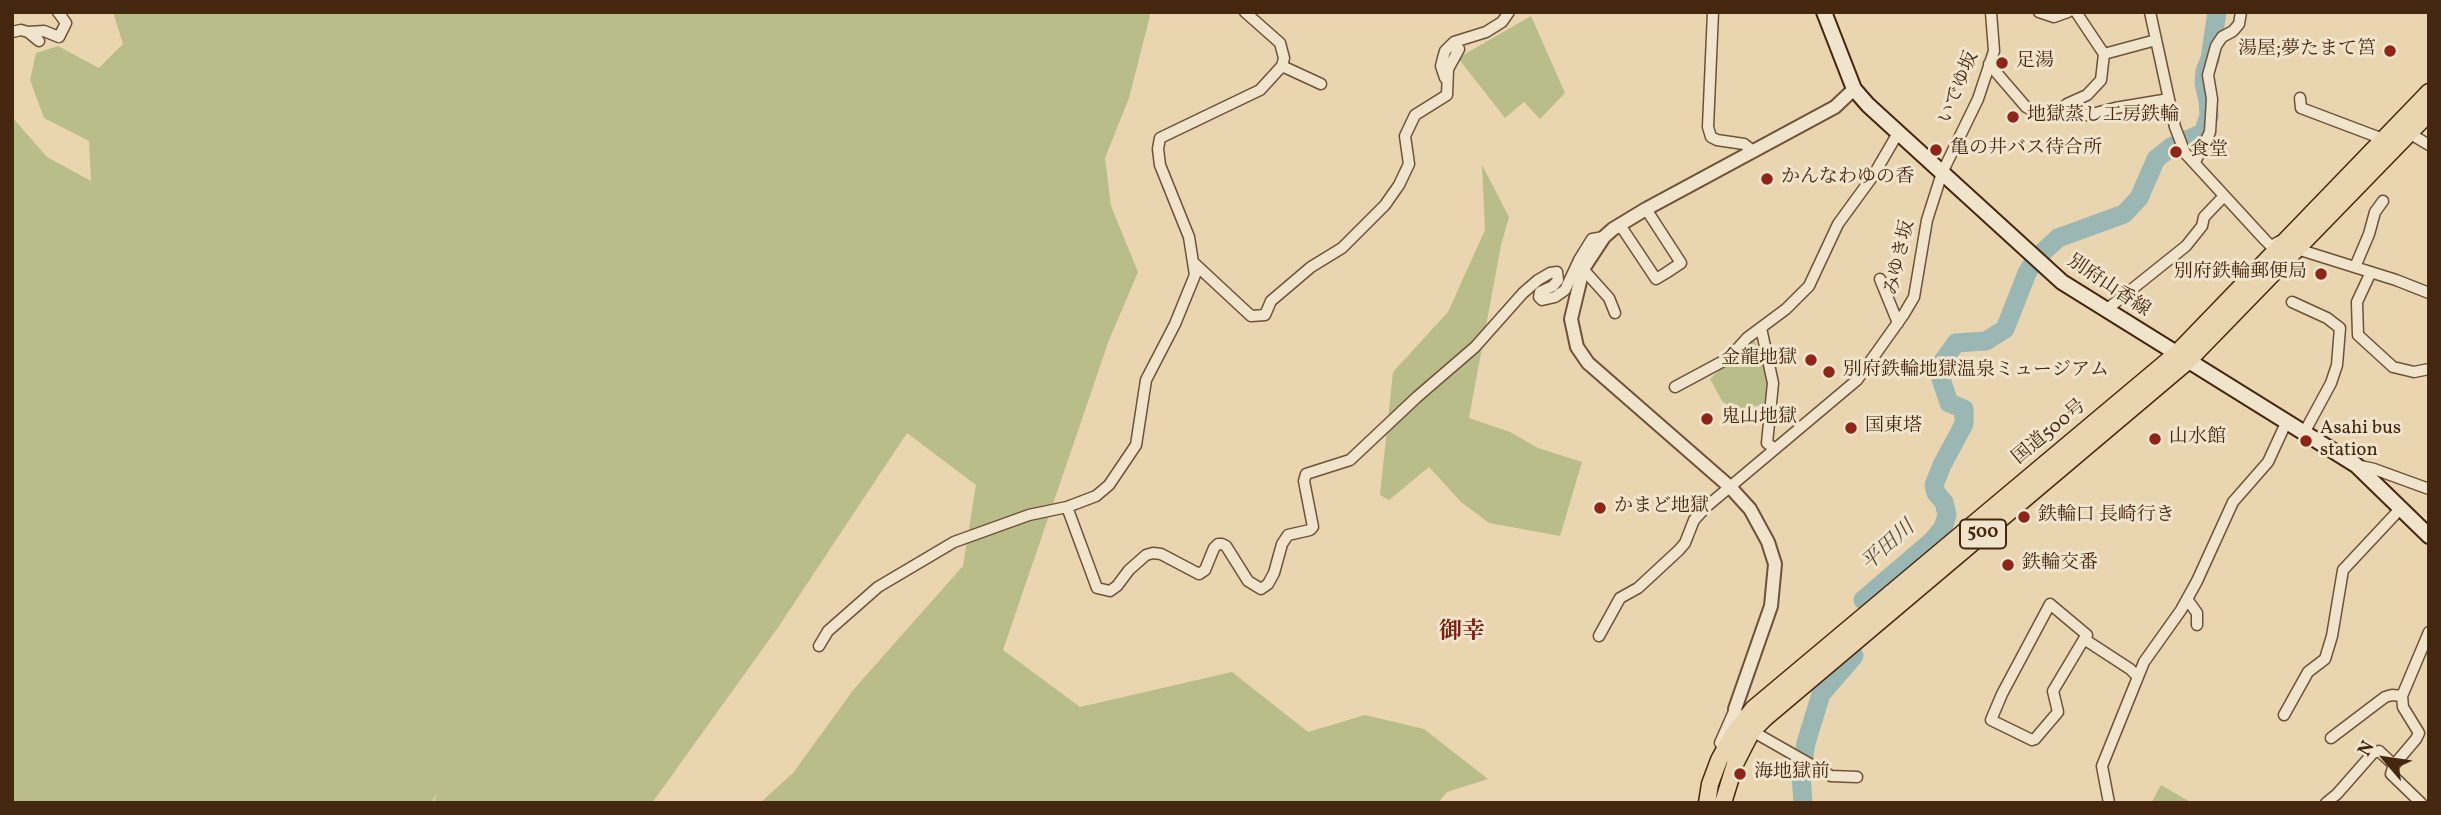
<!DOCTYPE html>
<meta charset="utf-8">
<style>
body{margin:0}
#map{position:relative;width:2441px;height:815px;overflow:hidden;background:#e9d6b0;font-family:Vollkorn,serif}
canvas{display:block}
.frame{position:absolute;inset:0;border:14px solid #45260e;pointer-events:none}
.north{position:absolute;left:2350px;top:724px;width:70px;height:70px;-webkit-text-stroke:5px #f1e4cc;paint-order:stroke;rotate:299deg;font-size:19px;font-weight:700;line-height:28px;text-align:center;color:#45260e}
.north::after{content:'';display:block;margin:auto;width:24px;height:32px;background:#45260e;clip-path:polygon(50% 0,100% 100%,50% 72%,0 100%)}
</style>
<div id="map">
<canvas width="2441" height="815"></canvas>
<div class="frame"></div>
<div class="north">N</div>
</div>
<script>
const ctx = document.querySelector('canvas').getContext('2d');
ctx.lineJoin = 'round';
function paint(path, color) { ctx.fillStyle = color; ctx.fill(path, 'evenodd'); }
const poly = rows => new Path2D(rows.map(r => 'M' + r).join(''));
function stroke(path, color, width, dash) { ctx.strokeStyle = color; ctx.lineWidth = width; ctx.lineCap = dash ? 'butt' : 'round'; ctx.setLineDash(dash || []); ctx.stroke(path); }
function label(font, color, halo, rows, align = 'center') {
  ctx.font = font + ' Vollkorn,"Noto Serif JP",serif'; ctx.lineWidth = 6; ctx.setLineDash([]); ctx.textBaseline = 'middle'; ctx.strokeStyle = halo; ctx.fillStyle = color; for (const [text, x, y, turn = 0] of rows) {
    ctx.save(); ctx.translate(x, y); ctx.rotate((+turn || 0) * Math.PI / 180); ctx.textAlign = isNaN(turn) ? turn : align; if (halo) ctx.strokeText(text, 0, 0); ctx.fillText(text, 0, 0); ctx.restore();
  }
}
const green = poly([
 [113,12,1149,12,1150,16,1129,98,1105,158,1111,206,1138,272,1109,340,1003,650,1080,707,1232,672,1308,732,1365,715,1424,729,1488,779,1447,792,1438,803,760,803,793,773,854,689,963,566,976,485,907,433,779,626,652,803,434,803,437,792,432,803,12,803,12,117,47,157,91,181,89,141,44,118,30,80,36,53,58,46,99,68,123,44],
 [1531,16,1565,93,1540,119,1524,102,1505,118,1458,58],
 [1482,165,1509,217,1501,245,1469,418,1510,432,1538,448,1582,462,1560,536,1489,523,1461,502,1429,467,1389,500,1380,495,1393,372,1448,312,1485,230],
 [1753,337,1764,363,1768,389,1765,404,1752,407,1747,414,1743,413,1740,415,1722,401,1710,379],
 [2161,785,2192,803,2151,803]
]);
const river = poly([
 [2043,252,2058,238,2124,214,2139,198,2156,159,2171,147,2203,133,2209,116,2208,100,2204,83,2205,71,2210,59,2217,12],
 [1863,600,1932,541,1943,528,1947,515,1944,502,1936,493,1934,485,1942,465,1964,424,1964,409,1949,403,1941,379,1943,361,1956,343,1986,341,2005,329,2027,273,2035,260],
 [1803,803,1801,775,1806,743,1821,694,1854,656]
]);
const minor = poly([
 [1713,12,1708,127,1711,137,1717,140,1744,144,1753,151],
 [2039,12,2054,17,2068,12],
 [2150,12,2175,127,2185,153,2265,240,2271,246,2280,241],
 [12,32,21,30,28,32,39,41],
 [28,32,44,31,59,37,66,23,58,12],
 [2104,54,2156,40],
 [1989,64,2026,107,2038,113,2088,115,2115,108,2169,99],
 [1282,66,1321,84],
 [1445,78,1441,66,1443,58,1445,51,1454,42,1486,32,1502,22,1509,12],
 [2300,98,2301,108,2383,139],
 [2056,114,2067,104,2087,95,2101,80,2104,54,2076,12],
 [2409,133,2429,145],
 [2195,162,2210,132,2212,99,2208,75,2216,46,2222,37,2233,31,2239,24,2241,12],
 [1620,225,1656,279,1666,273,1681,263,1646,209],
 [2294,248,2396,280,2429,293],
 [1194,263,1251,316,1265,315,1271,301,1311,267,1342,248,1385,205,1399,185,1409,164,1405,136,1415,115,1447,95,1448,69,1459,49],
 [2355,267,2369,234,2375,212,2383,201],
 [1583,269,1609,298,1615,313],
 [2371,272,2357,302,2358,335,2393,367,2414,372,2429,369],
 [1880,279,1898,323],
 [2292,302,2327,318,2340,328,2337,365,2331,383,2304,433],
 [2106,310,2186,246,2202,226,2204,217,2224,196],
 [1761,328,1773,383,1767,443,1775,449],
 [1675,387,1729,358,1747,338,1786,309,1809,286,1838,224,1873,176,1898,133],
 [2356,465,2374,469,2429,489],
 [1067,507,1097,588,1110,591,1117,586,1129,570,1146,555,1153,553,1161,554,1199,574,1205,570,1214,548,1218,544,1222,544,1226,546,1248,581,1261,589,1268,584,1274,573,1282,544,1288,535,1310,530,1313,527,1304,481,1306,474,1350,460,1417,397,1475,347,1523,293,1538,280,1550,273,1557,272,1558,280,1553,286,1540,292,1539,297,1542,300,1555,297,1565,290,1579,260,1592,239,1604,237],
 [2187,599,2197,613,2197,625],
 [1599,636,1620,598,1638,588,1679,550,1685,543,1694,520,1706,507,1857,380,1904,314,1914,297,1927,220,1942,173,1978,99,1994,51,1991,12],
 [2084,639,2053,691,2058,712,2035,739,2032,740,1991,720,2002,694,2050,604,2087,635,2084,639,2130,669,2138,677],
 [819,646,828,631,878,587,954,542,1029,515,1067,507,1096,496,1109,485,1136,445,1146,380,1175,324,1195,275,1189,237,1160,165,1158,149,1160,138,1260,90,1282,66,1284,58,1280,43,1245,12],
 [2284,715,2308,672,2325,659,2332,636,2343,570,2401,508],
 [1752,731,1831,776,1857,777],
 [2331,738,2385,697,2392,695,2402,696],
 [1720,743,1735,709],
 [2109,803,2102,766,2144,662,2181,610,2197,581,2233,502,2268,462,2286,423],
 [2326,803,2337,794,2373,753,2379,751,2394,765],
 [2421,803,2391,774,2394,765,2416,739,2419,733,2403,707,2402,696,2429,632]
]);
const tertiary = poly([
 [1746,728,1737,720,1735,709,1771,606,1775,564,1768,542,1750,509,1730,487,1588,363,1577,347,1571,319,1583,269,1604,237,1613,229,1646,209,1835,107,1854,89]
]);
const secondary = poly([
 [1824,12,1854,89,1868,105,2062,282,2356,465,2429,536]
]);
const trunk = poly([
 [1707,803,1710,784,1719,760,1732,736,1753,709,2176,354,2429,92],
 [1723,803,1735,764,1752,731,1764,719,2188,361,2429,113]
]);
const markers = [
 [2390,51,7,"#8f2418"],
 [2002,63,7,"#8f2418"],
 [2013,117,7,"#8f2418"],
 [1936,150,7,"#8f2418"],
 [2176,152,7,"#8f2418"],
 [1767,179,7,"#8f2418"],
 [2321,274,7,"#8f2418"],
 [1811,360,7,"#8f2418"],
 [1829,372,7,"#8f2418"],
 [1707,419,7,"#8f2418"],
 [1851,428,7,"#8f2418"],
 [2155,439,7,"#8f2418"],
 [2306,441,7,"#8f2418"],
 [1600,508,7,"#8f2418"],
 [2024,517,7,"#8f2418"],
 [2008,565,7,"#8f2418"],
 [1740,774,7,"#8f2418"]
];
const shields = [
 [1983,534,46]
];
const shieldNames = [
 ["500",1983,534]
];
const poiNames = [
 ["湯屋;夢たまて筥",2376,51,"right"],
 ["足湯",2016,63],
 ["地獄蒸し工房鉄輪",2027,117],
 ["亀の井バス待合所",1950,150],
 ["食堂",2190,152],
 ["かんなわゆの香",1781,179],
 ["別府鉄輪郵便局",2307,274,"right"],
 ["金龍地獄",1797,360,"right"],
 ["別府鉄輪地獄温泉ミュージアム",1843,372],
 ["鬼山地獄",1721,419],
 ["国東塔",1865,428],
 ["Asahi bus",2320,430],
 ["station",2320,452],
 ["山水館",2169,439],
 ["かまど地獄",1614,508],
 ["鉄輪口 長崎行き",2038,517],
 ["鉄輪交番",2022,565],
 ["海地獄前",1754,774]
];
const streetNames = [
 ["いでゆ坂",1960,88,-68],
 ["みゆき坂",1901,258,-77],
 ["別府山香線",2108,287,34],
 ["国道500号",2050,433,-40]
];
const waterNames = [
 ["平田川",1889,547,-42]
];
const quarterNames = [
 ["御幸",1462,634]
];
paint(green, '#b8bd8a');
stroke(river, '#9ab7b4', 19);
stroke(minor, '#6e5236', 13);
stroke(tertiary, '#6e5236', 16);
stroke(secondary, '#45260e', 18);
stroke(trunk, '#45260e', 19);
stroke(minor, '#f1e4cc', 10);
stroke(tertiary, '#f1e4cc', 12);
stroke(secondary, '#f1e4cc', 14);
stroke(trunk, '#e9d6b0', 16);
for (const [x, y, r, color] of markers) { const dot = new Path2D(); dot.arc(x, y, r, 0, 2 * Math.PI); ctx.fillStyle = color; ctx.fill(dot); stroke(dot, '#f1e4cc', 2.5); }
for (const [x, y, w] of shields) { const box = new Path2D(); box.roundRect(x - w / 2, y - 14.5, w, 29, 5); ctx.fillStyle = '#f1e4cc'; ctx.fill(box); stroke(box, '#45260e', 2); }
label('bold 18px', '#45260e', null, shieldNames);
label('19px', '#45260e', '#f1e4cc', poiNames, 'left');
label('19px', '#45260e', '#f1e4cc', streetNames);
label('italic 21px', '#5a4a38', '#f1e4cc', waterNames);
label('bold 23px', '#7a1f14', '#f1e4cc', quarterNames);
</script>
